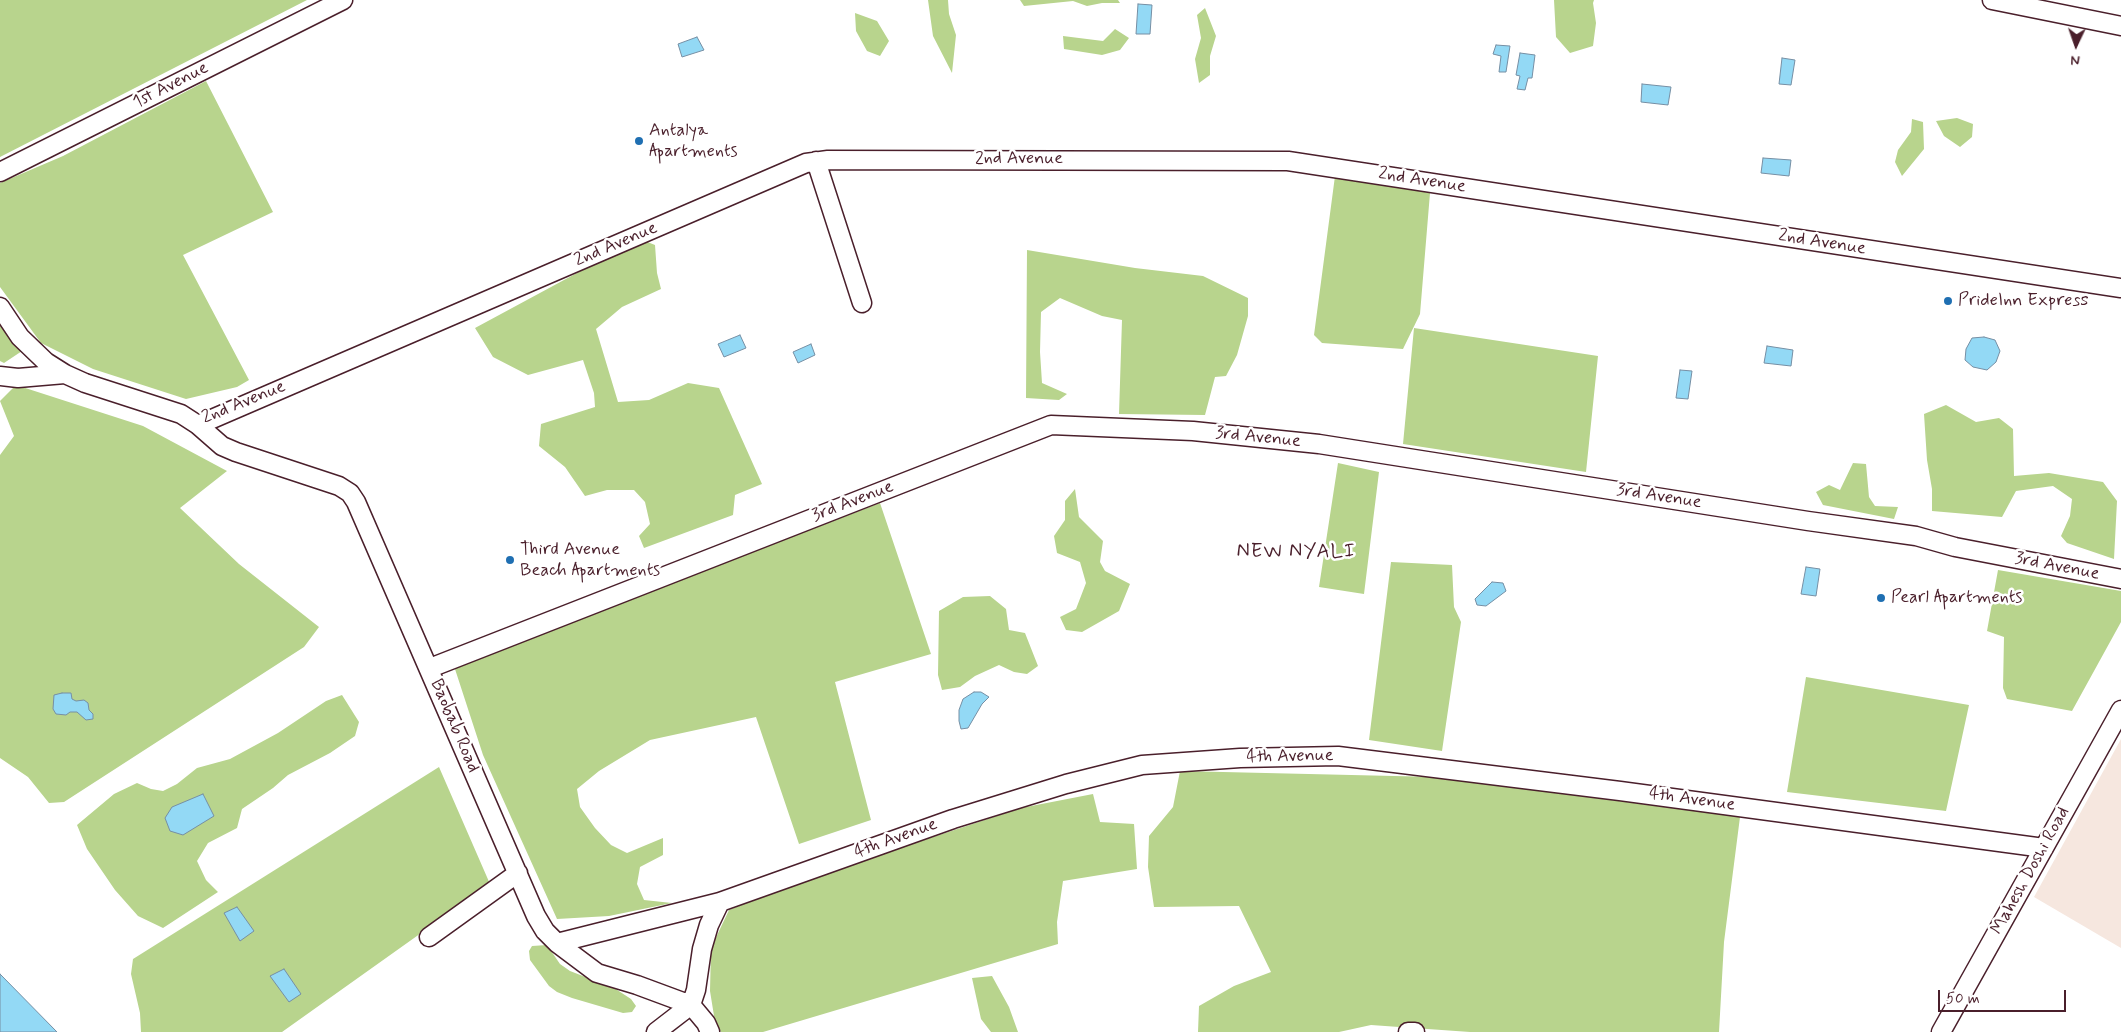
<!DOCTYPE html>
<style>
body{margin:0}
#map{position:relative;width:2121px;height:1032px;overflow:hidden;background:#fff;font-family:Mynerve,sans-serif}
canvas{display:block}
.north{position:absolute;left:2051px;top:20px;width:50px;height:50px;-webkit-text-stroke:4px #fff;paint-order:stroke;rotate:183deg;font-size:14px;font-weight:700;line-height:20px;text-align:center;color:#4a1f2b}
.north::after{content:'';display:block;margin:auto;width:18px;height:22px;background:#4a1f2b;clip-path:polygon(50% 0,100% 100%,50% 72%,0 100%)}
.scale{position:absolute;left:1938px;top:990px;width:128px;height:22px;box-sizing:border-box;border:2px solid #4a1f2b;border-top:0;padding-left:6px;font-size:15px;line-height:18px;white-space:nowrap;color:#4a1f2b;-webkit-text-stroke:4px #fff;paint-order:stroke}
</style>
<div id="map">
<canvas width="2121" height="1032"></canvas>
<div class="north">N</div>
<div class="scale">50 m</div>
</div>
<script>
const ctx = document.querySelector('canvas').getContext('2d');
ctx.lineJoin = 'round';
function paint(path, color) { ctx.fillStyle = color; ctx.fill(path, 'evenodd'); }
const poly = rows => new Path2D(rows.map(r => 'M' + r).join(''));
function stroke(path, color, width, dash) { ctx.strokeStyle = color; ctx.lineWidth = width; ctx.lineCap = dash ? 'butt' : 'round'; ctx.setLineDash(dash || []); ctx.stroke(path); }
function label(font, color, halo, rows, align = 'center') {
  ctx.font = font + ' Mynerve,sans-serif'; ctx.lineWidth = 5; ctx.setLineDash([]); ctx.textBaseline = 'middle'; ctx.strokeStyle = halo; ctx.fillStyle = color; for (const [text, x, y, turn = 0] of rows) {
    ctx.save(); ctx.translate(x, y); ctx.rotate((+turn || 0) * Math.PI / 180); ctx.textAlign = isNaN(turn) ? turn : align; if (halo) ctx.strokeText(text, 0, 0); ctx.fillText(text, 0, 0); ctx.restore();
  }
}
const built = poly([
 [2121,739,2121,948,2034,897]
]);
const green = poly([
 [0,0,307,0,0,157],
 [928,0,948,0,949,14,956,35,952,73,933,36],
 [1020,0,1118,0,1120,3,1102,3,1087,6,1073,1,1024,6],
 [1554,0,1594,0,1593,3,1596,23,1593,46,1570,53,1556,37],
 [1205,8,1216,36,1210,56,1210,75,1199,83,1195,59,1201,38,1197,15],
 [855,13,877,21,889,41,880,56,867,51,856,31],
 [1115,29,1129,38,1120,50,1102,55,1064,49,1063,36,1103,41],
 [206,81,273,212,183,255,249,380,237,387,186,399,93,369,41,343,0,287,0,183,63,156],
 [1957,118,1973,124,1972,137,1960,147,1944,136,1936,121],
 [1912,119,1923,122,1924,149,1902,176,1895,162,1898,150,1911,132],
 [1335,176,1430,193,1420,314,1403,349,1322,343,1314,335],
 [640,239,655,245,657,273,661,289,622,307,596,329,618,402,649,400,688,383,719,388,762,484,735,495,733,515,644,548,639,536,650,524,645,502,634,490,607,490,585,496,565,467,539,446,541,424,595,407,594,393,583,360,528,375,493,357,475,328],
 [1027,250,1135,268,1203,276,1248,298,1248,316,1237,355,1226,376,1215,377,1205,415,1119,414,1122,320,1102,316,1060,298,1041,312,1040,352,1042,383,1067,394,1059,400,1026,398],
 [0,320,22,351,4,363,0,361],
 [1414,328,1598,356,1586,472,1403,444],
 [16,385,143,426,227,471,180,508,239,564,319,627,304,647,64,802,49,803,28,777,0,758,0,455,14,436,0,401],
 [1946,405,1976,422,1999,418,2013,429,2014,476,2049,473,2103,482,2117,501,2114,559,2067,543,2061,536,2070,516,2072,499,2053,486,2016,491,2002,517,1932,511,1932,489,1927,460,1924,414],
 [1338,463,1379,472,1364,594,1319,587],
 [1853,463,1866,464,1869,497,1875,506,1898,507,1894,519,1823,505,1816,492,1829,485,1840,490],
 [1075,489,1079,517,1103,541,1100,562,1105,571,1130,584,1119,611,1082,632,1066,630,1060,617,1076,609,1086,583,1080,562,1057,553,1054,536,1065,520,1065,501],
 [880,503,931,654,835,682,871,820,799,844,756,717,650,740,599,771,577,789,580,807,595,828,611,845,627,853,663,838,663,855,640,867,637,884,644,900,672,903,609,916,557,919,483,755,454,666],
 [1391,562,1452,565,1454,607,1461,622,1442,751,1369,740],
 [1998,570,2121,591,2121,622,2072,711,2007,699,2003,688,2004,637,1987,631],
 [990,596,1006,609,1009,630,1025,633,1038,666,1027,674,1014,672,999,665,975,676,960,687,942,690,938,675,939,611,963,597],
 [1806,677,1969,705,1946,811,1787,792],
 [342,695,359,722,355,736,330,753,288,775,273,788,242,809,237,828,208,843,197,861,206,880,218,892,163,928,138,916,115,890,87,849,77,825,114,794,137,783,151,789,163,791,177,784,197,768,230,759,278,733,326,701],
 [439,767,490,884,282,1032,141,1032,140,1013,131,974,133,959],
 [1180,771,1437,777,1740,817,1724,942,1719,1032,1470,1032,1371,1025,1339,1032,1198,1032,1199,1006,1234,986,1271,972,1239,906,1154,907,1148,867,1149,836,1173,807],
 [1093,794,1100,822,1134,824,1137,869,1063,881,1057,922,1058,944,763,1032,721,1032,715,1022,710,991,711,948,729,910,806,879,1021,808],
 [547,945,560,964,570,971,588,978,608,984,631,999,636,1006,632,1012,623,1013,572,998,557,992,549,986,530,960,529,951,532,946],
 [992,976,1009,1007,1018,1032,991,1032,981,1019,972,978]
]);
const water = poly([
 [1138,4,1152,5,1150,34,1136,34,1138,4],
 [697,37,704,50,682,57,678,44,697,37],
 [1496,45,1510,46,1506,72,1499,72,1501,56,1493,54,1496,45],
 [1520,53,1535,55,1532,78,1528,78,1525,90,1517,89,1520,76,1516,75,1520,53],
 [1782,58,1795,60,1791,85,1779,84,1782,58],
 [1642,84,1671,87,1668,105,1641,102,1642,84],
 [1763,158,1791,160,1789,176,1761,173,1763,158],
 [740,335,746,348,724,357,718,344,740,335],
 [1984,337,1995,340,2000,351,1996,362,1987,370,1973,367,1965,360,1966,349,1972,338,1984,337],
 [811,344,815,355,798,363,793,352,811,344],
 [1767,346,1793,350,1791,366,1764,363,1767,346],
 [1680,370,1692,371,1688,399,1676,398,1680,370],
 [1806,567,1820,569,1816,596,1801,594,1806,567],
 [1492,582,1503,583,1506,591,1486,606,1477,605,1475,599,1492,582],
 [974,692,981,692,989,697,982,704,968,728,961,729,959,721,959,710,963,699,974,692],
 [62,693,71,693,72,699,76,701,84,700,88,703,89,710,93,714,93,719,86,720,77,712,70,712,66,715,56,714,53,709,54,695,62,693],
 [203,794,214,816,183,835,170,831,165,818,172,807,203,794],
 [237,907,254,931,240,941,224,913,237,907],
 [284,969,301,994,289,1002,270,976,284,969],
 [0,974,57,1032,0,1032,0,974]
]);
const minor = poly([
 [1992,0,2121,26],
 [816,161,862,303],
 [0,172,343,0],
 [0,307,20,337,46,362,65,374,85,383,181,414,198,425,806,163,828,160,1288,161,2121,288],
 [0,376,18,378,65,374],
 [198,425,222,446,236,452,339,486,350,493,356,502,536,916,545,931,557,943,597,973,637,985,691,1005,706,1023,710,1032],
 [430,668,1051,425,1193,431,1319,444,1808,521,1916,536,1955,547,2121,579],
 [429,937,518,873],
 [557,943,720,902,953,819,1066,784,1142,765,1240,758,1338,756,1620,791,2044,848],
 [656,1032,691,1005,696,990,702,949,709,925,720,902],
 [1408,1032,1415,1032],
 [1941,1032,2121,710]
]);
const markers = [
 [639,141,5,"#1f6fb2"],
 [1948,301,5,"#1f6fb2"],
 [510,560,5,"#1f6fb2"],
 [1881,598,5,"#1f6fb2"]
];
const streetNames = [
 ["1st Avenue",171,86,-27],
 ["2nd Avenue",1019,159],
 ["2nd Avenue",1422,181,9],
 ["2nd Avenue",1822,243,9],
 ["2nd Avenue",616,245,-23],
 ["2nd Avenue",244,403,-22],
 ["3rd Avenue",1258,438,6],
 ["3rd Avenue",1659,497,9],
 ["3rd Avenue",853,502,-21],
 ["3rd Avenue",2057,567,11],
 ["Baobab Road",454,726,67],
 ["4th Avenue",1290,757,-1],
 ["4th Avenue",1692,800,8],
 ["4th Avenue",896,839,-20],
 ["Mahesh Doshi Road",2031,871,-61]
];
const poiNames = [
 ["Antalya",649,131],
 ["Apartments",649,152],
 ["PrideInn Express",1958,301],
 ["Third Avenue",520,550],
 ["Beach Apartments",520,571],
 ["Pearl Apartments",1891,598]
];
const quarterNames = [
 ["NEW NYALI",1296,553]
];
paint(built, '#f6e7df');
paint(green, '#b8d48d');
paint(water, '#93d9f5');
stroke(water, '#768fa4', 1);
stroke(minor, '#4a1f2b', 21);
stroke(minor, '#fff', 18);
for (const [x, y, r, color] of markers) { const dot = new Path2D(); dot.arc(x, y, r, 0, 2 * Math.PI); ctx.fillStyle = color; ctx.fill(dot); stroke(dot, '#fff', 2); }
label('18px', '#4a1f2b', '#fff', streetNames);
label('18px', '#4a1f2b', '#fff', poiNames, 'left');
ctx.letterSpacing = '1px';
label('20px', '#4a1f2b', '#fff', quarterNames);
ctx.letterSpacing = '0px';
</script>
